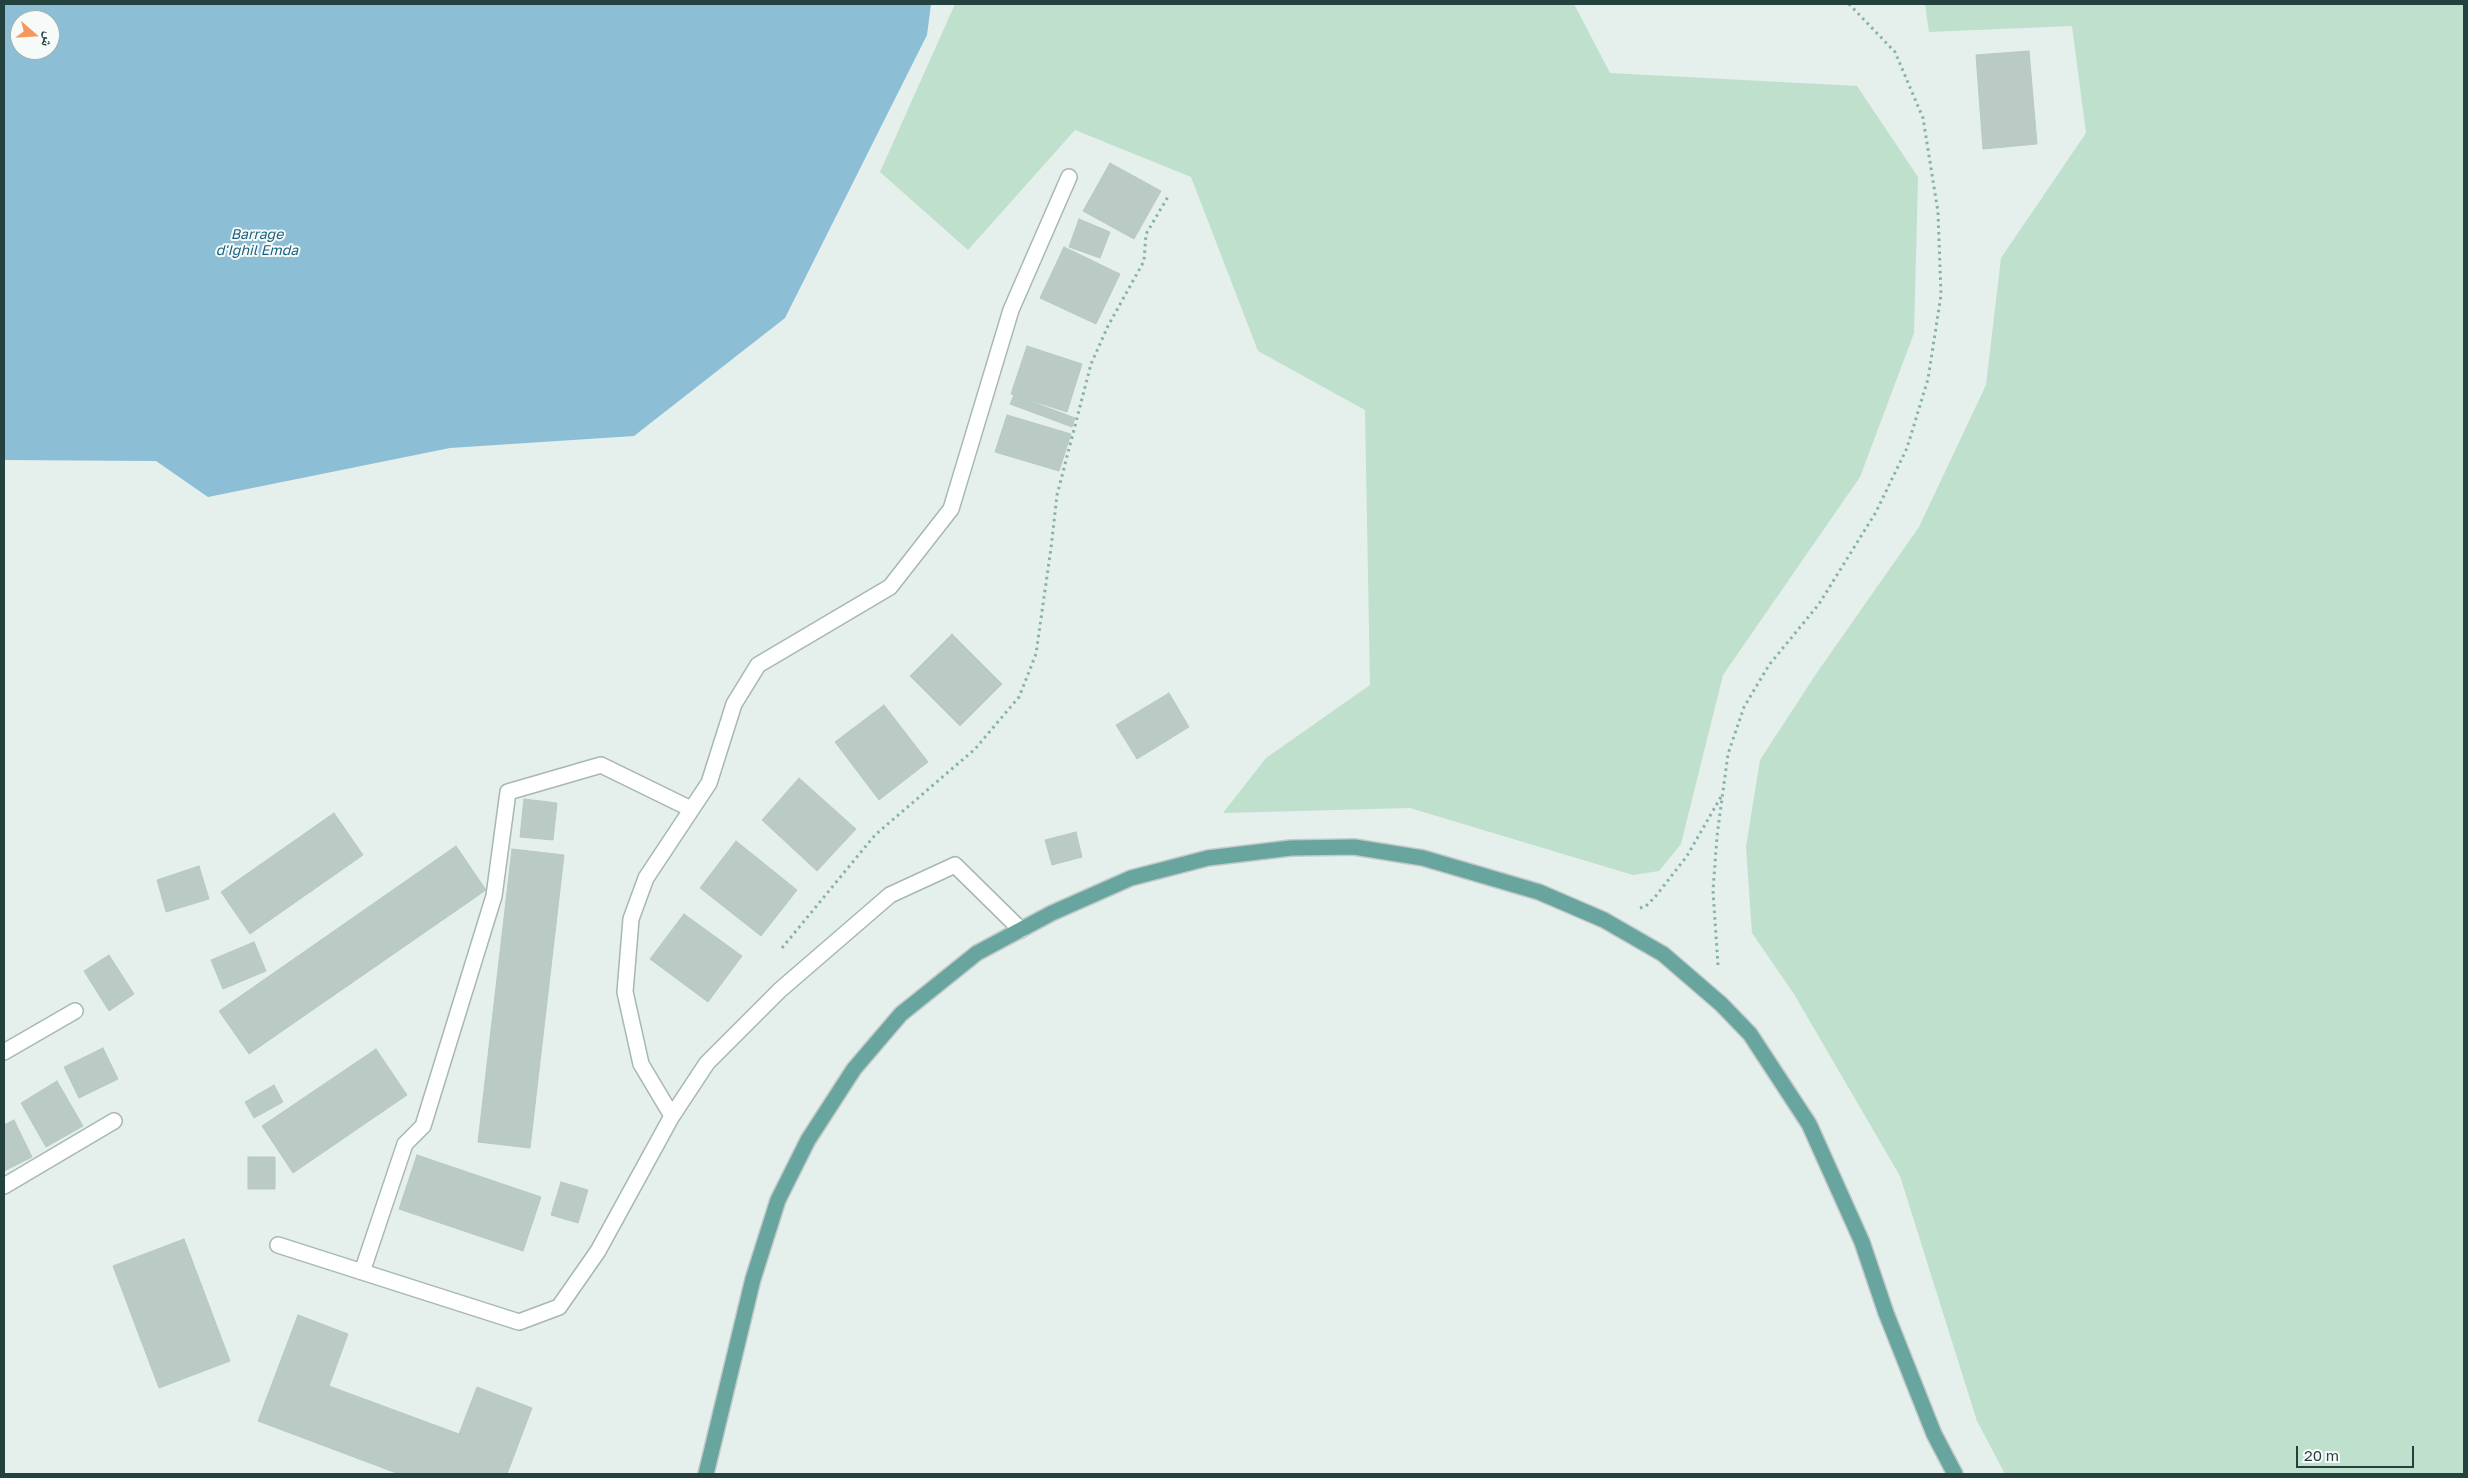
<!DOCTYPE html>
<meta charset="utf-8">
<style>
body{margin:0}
#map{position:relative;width:2468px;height:1478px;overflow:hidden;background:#e5efec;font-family:"Golos Text","Noto Naskh Arabic",sans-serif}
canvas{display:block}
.frame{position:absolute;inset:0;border:5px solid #23413e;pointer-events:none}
.north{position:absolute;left:10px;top:10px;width:50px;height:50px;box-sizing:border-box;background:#f6fbf9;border:1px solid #a2b1ae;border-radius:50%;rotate:109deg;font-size:14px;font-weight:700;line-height:20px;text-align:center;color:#23413e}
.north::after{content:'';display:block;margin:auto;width:18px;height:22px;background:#f6975c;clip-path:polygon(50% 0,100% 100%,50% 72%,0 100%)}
.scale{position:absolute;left:2296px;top:1446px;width:118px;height:22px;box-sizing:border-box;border:2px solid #23413e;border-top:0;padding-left:6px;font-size:15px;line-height:18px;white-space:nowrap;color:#23413e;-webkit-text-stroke:4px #f6fbf9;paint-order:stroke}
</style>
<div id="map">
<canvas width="2468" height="1478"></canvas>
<div class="frame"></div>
<div class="north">ش</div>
<div class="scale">20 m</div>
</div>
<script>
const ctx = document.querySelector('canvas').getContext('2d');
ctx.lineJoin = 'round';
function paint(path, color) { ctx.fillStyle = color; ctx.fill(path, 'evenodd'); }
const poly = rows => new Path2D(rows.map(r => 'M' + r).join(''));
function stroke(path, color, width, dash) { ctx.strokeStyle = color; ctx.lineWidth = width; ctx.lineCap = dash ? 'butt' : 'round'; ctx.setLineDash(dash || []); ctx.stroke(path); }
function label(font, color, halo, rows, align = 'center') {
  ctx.font = font + ' "Golos Text",sans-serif'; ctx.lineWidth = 4; ctx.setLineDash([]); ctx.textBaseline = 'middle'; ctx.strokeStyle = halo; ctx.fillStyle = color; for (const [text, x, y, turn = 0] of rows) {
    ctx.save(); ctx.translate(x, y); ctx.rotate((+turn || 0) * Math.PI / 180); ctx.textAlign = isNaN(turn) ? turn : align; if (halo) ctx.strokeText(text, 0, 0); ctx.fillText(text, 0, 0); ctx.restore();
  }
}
const green = poly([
 [955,4,1574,4,1610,73,1857,86,1918,177,1914,333,1860,477,1723,675,1681,844,1659,871,1633,875,1410,808,1223,813,1266,758,1370,685,1365,410,1258,351,1191,177,1075,130,968,250,880,172],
 [1925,4,2464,4,2464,1474,2005,1474,1977,1421,1900,1176,1794,994,1752,933,1746,847,1760,760,1816,674,1919,527,1986,385,2001,258,2086,133,2072,26,1929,32]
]);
const water = poly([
 [4,4,931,4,927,35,785,318,634,436,450,448,208,497,156,461,4,460],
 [20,20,50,20,50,50,20,50]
]);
const building = poly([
 [2029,51,2037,144,1983,149,1976,55,2029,51],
 [1110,163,1161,191,1134,239,1083,211,1110,163],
 [1079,219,1110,232,1100,258,1069,247,1079,219],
 [1064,247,1120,274,1096,324,1040,298,1064,247],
 [1027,346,1082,364,1067,412,1011,394,1027,346],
 [1014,395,1075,418,1072,427,1010,404,1014,395],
 [1007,415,1071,434,1059,471,995,452,1007,415],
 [952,634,1002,684,960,726,910,676,952,634],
 [1169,693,1189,727,1137,759,1116,725,1169,693],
 [884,705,928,762,879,800,835,742,884,705],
 [799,778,856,829,817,871,762,820,799,778],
 [524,799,557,803,553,840,520,837,524,799],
 [334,813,363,855,250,934,221,892,334,813],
 [1076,832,1082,857,1052,865,1045,840,1076,832],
 [736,841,797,890,761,936,700,888,736,841],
 [456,846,486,890,249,1054,219,1011,456,846],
 [512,849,564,855,530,1148,478,1142,512,849],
 [199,866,209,899,166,912,157,880,199,866],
 [684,914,742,956,708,1002,650,959,684,914],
 [254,942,266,971,223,989,211,960,254,942],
 [109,955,134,994,109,1011,84,971,109,955],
 [103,1048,118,1079,79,1098,64,1067,103,1048],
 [376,1049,407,1095,293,1173,262,1126,376,1049],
 [57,1081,83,1126,46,1147,21,1103,57,1081],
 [274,1085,283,1102,254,1118,245,1102,274,1085],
 [14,1120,32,1157,4,1171,4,1125,14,1120],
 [417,1155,541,1197,523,1251,399,1209,417,1155],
 [248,1157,275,1157,275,1189,248,1189,248,1157],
 [561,1182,588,1190,578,1223,551,1215,561,1182],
 [184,1239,230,1361,159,1388,113,1266,184,1239],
 [298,1315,348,1334,329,1386,459,1434,477,1387,532,1408,507,1474,399,1474,258,1421,298,1315]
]);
const path = poly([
 [1640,908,1646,906,1655,897,1687,856,1722,795],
 [782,948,875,835,975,749,1019,697,1036,654,1051,548,1057,495,1091,364,1108,326,1144,261,1146,234,1169,195],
 [1718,965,1713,891,1717,836,1728,754,1744,707,1769,665,1819,604,1876,512,1907,448,1928,379,1941,295,1938,212,1923,118,1895,52,1849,4]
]);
const lane = poly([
 [4,1052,75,1011],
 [672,1116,641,1064,625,992,631,919,646,878,709,783,734,704,758,665,890,587,951,509,1011,310,1069,177],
 [4,1186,114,1121],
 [278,1245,519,1322,559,1307,598,1251,672,1116,707,1063,780,990,890,895,955,865,1021,930],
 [362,1272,405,1144,423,1126,494,896,508,792,601,765,691,809]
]);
const primary = poly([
 [706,1474,753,1279,778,1200,808,1140,854,1069,901,1014,977,953,1052,913,1131,878,1208,858,1291,848,1354,847,1423,858,1539,892,1604,920,1663,954,1721,1004,1750,1034,1809,1124,1862,1242,1886,1313,1934,1434,1955,1474]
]);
const waterNames = [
 ["Barrage",257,235],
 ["d'Ighil Emda",257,251]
];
paint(green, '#bee0cc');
paint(water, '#8cbfd5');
paint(building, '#bacac5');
stroke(building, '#b7c9c4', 1);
stroke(lane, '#a7b7b4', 18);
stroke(primary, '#c1cac9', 18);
stroke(path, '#85b3ab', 3, [2.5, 4]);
stroke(lane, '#fff', 15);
stroke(primary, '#68a59e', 15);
label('italic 14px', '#1b6180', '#f6fbf9', waterNames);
</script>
